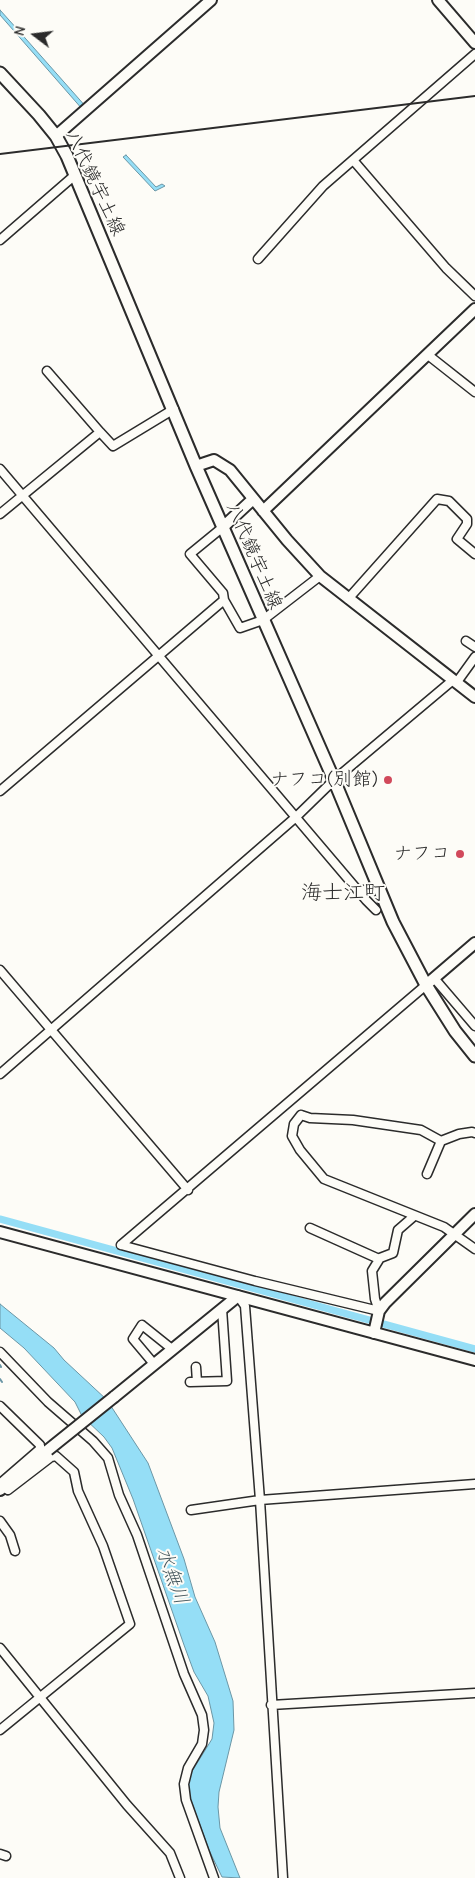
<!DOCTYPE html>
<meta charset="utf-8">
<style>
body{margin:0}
#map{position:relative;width:475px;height:1878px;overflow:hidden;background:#fdfcf7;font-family:"Comic Neue",sans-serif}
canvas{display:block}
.north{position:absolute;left:10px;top:10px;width:50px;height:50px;-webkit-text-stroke:4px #fdfcf7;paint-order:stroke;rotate:285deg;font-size:14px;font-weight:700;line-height:20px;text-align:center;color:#2b2b2b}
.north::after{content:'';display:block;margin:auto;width:18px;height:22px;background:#2b2b2b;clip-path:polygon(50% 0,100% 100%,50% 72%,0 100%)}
</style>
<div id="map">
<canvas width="475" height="1878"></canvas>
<div class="north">N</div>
</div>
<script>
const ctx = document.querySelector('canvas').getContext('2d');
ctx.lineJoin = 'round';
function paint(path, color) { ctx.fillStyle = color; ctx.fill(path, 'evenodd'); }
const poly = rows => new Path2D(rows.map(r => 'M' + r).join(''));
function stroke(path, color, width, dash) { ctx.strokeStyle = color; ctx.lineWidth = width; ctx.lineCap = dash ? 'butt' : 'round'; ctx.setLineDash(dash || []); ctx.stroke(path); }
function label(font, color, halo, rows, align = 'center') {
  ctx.font = font + ' "Comic Neue","Klee One",sans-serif'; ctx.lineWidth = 4; ctx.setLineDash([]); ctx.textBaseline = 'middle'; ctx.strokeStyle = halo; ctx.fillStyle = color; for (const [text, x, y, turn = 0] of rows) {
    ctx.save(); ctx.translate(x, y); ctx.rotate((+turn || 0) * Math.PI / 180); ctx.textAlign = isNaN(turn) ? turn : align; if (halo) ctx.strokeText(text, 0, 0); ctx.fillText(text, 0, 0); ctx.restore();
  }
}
const water = poly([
 [0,10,18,30,87,108,83,110,0,15,0,10],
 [126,155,156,187,162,184,165,186,155,191,123,157,126,155],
 [0,1304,54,1348,64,1360,107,1400,148,1463,184,1559,195,1597,215,1642,233,1701,234,1730,219,1792,218,1807,220,1828,240,1878,222,1877,209,1850,189,1795,188,1783,191,1773,212,1739,214,1723,208,1696,194,1672,184,1645,133,1499,112,1448,104,1437,82,1416,75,1402,24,1348,0,1328,0,1304]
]);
const stream = poly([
 [0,1365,1,1367],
 [0,1379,2,1382]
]);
const canal = poly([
 [0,1219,475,1349]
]);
const street = poly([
 [353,160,446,268,475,296],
 [0,240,75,175],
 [258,259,323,186,475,54],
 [428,355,475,392],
 [47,371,100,432],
 [0,469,366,900,376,910],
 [0,514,100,432,113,446,174,409],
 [223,527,190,554,223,593,224,600],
 [348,599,437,499,449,501,467,519,467,524,457,539,475,554],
 [466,641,475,647],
 [457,682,475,657],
 [0,791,224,600,240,628,263,620,320,576],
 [359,892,378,885],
 [0,970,188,1190],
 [434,978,475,1026],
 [0,1074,296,817,334,780,453,680],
 [301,1115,294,1124,292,1136,300,1150,324,1179,444,1227,475,1249],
 [301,1115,310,1118,353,1120,421,1130,441,1141,459,1134,472,1132,475,1133],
 [427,1174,441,1141],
 [310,1228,379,1259],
 [121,1245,426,985],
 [121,1245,255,1281,379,1311],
 [238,1296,245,1306,260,1500,283,1878],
 [379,1311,375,1299,372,1271,380,1258,393,1253,398,1230,413,1217],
 [0,1352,48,1402,93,1441,108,1458,119,1495,137,1535,184,1674,202,1715,204,1730,202,1744,188,1768,184,1784,186,1800,214,1878],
 [154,1364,133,1339,142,1325,172,1349],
 [196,1367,197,1382],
 [190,1382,227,1381,222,1309],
 [0,1406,40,1445,40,1449,3,1481,4,1487,8,1490,51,1457,56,1456,74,1472,78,1491,103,1546,130,1624,0,1730],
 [191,1510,260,1500,475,1484],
 [0,1521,10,1535,15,1551],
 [0,1648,127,1805,170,1853,180,1878],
 [271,1705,475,1693],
 [0,1854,6,1856]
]);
const secondary = poly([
 [438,0,475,43],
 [56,136,211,0],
 [196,466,214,460,230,470,287,540,320,576,475,697],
 [263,511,475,309],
 [223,527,253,499],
 [426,985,475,943],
 [0,1232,475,1360],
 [374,1333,379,1311,385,1303,475,1214],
 [114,1397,238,1296],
 [0,1490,48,1450]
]);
const primary = poly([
 [0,73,39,115,56,136,67,156,196,466,334,780,393,922,426,985,455,1031,475,1056]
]);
const rail = poly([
 [0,154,475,96]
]);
const secondaryBridge = poly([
 [48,1450,114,1397]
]);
const markers = [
 [388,780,5,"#d1495b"],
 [460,854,5,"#d1495b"]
];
const streetNames = [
 ["八代鏡宇土線",95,183,65],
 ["八代鏡宇土線",254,556,67]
];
const poiNames = [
 ["ナフコ(別館)",378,780],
 ["ナフコ",450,854]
];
const waterNames = [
 ["水無川",172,1576,70]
];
const quarterNames = [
 ["海士江町",343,893]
];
paint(water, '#95def6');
stroke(water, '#6b96a5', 1);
stroke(stream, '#6b96a5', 2);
stroke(canal, '#95def6', 7);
stroke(street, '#2b2b2b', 11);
stroke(secondary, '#2b2b2b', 14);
stroke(primary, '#2b2b2b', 15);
stroke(street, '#fdfcf7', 8);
stroke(secondary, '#fdfcf7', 10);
stroke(primary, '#fdfcf7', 11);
stroke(rail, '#2b2b2b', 2);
stroke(secondaryBridge, '#2b2b2b', 14, []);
stroke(secondaryBridge, '#fdfcf7', 10);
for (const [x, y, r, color] of markers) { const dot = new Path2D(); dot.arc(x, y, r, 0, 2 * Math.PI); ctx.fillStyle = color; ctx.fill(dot); stroke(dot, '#fdfcf7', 2); }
label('19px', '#2b2b2b', '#fdfcf7', streetNames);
label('19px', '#2b2b2b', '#fdfcf7', poiNames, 'right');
label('italic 20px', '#46585e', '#fdfcf7', waterNames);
label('21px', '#2b2b2b', '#fdfcf7', quarterNames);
</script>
